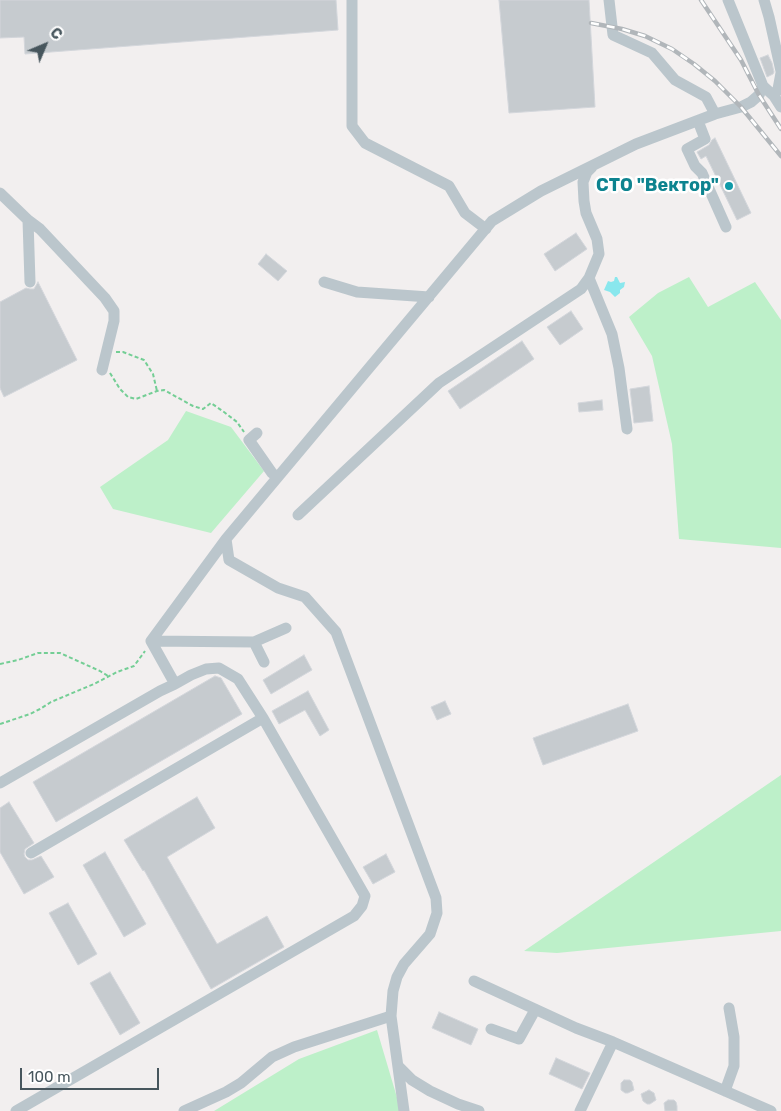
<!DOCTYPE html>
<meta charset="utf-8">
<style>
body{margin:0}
#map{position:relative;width:781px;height:1111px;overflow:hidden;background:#f2efef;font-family:Rubik,sans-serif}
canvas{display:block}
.north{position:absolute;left:20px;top:20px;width:50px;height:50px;-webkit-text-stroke:4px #fff;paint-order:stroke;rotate:45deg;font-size:14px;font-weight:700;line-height:20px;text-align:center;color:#47565d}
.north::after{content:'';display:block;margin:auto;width:18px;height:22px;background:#47565d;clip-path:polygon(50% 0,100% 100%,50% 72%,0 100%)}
.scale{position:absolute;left:20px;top:1068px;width:139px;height:22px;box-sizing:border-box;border:2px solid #47565d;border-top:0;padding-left:6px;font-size:15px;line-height:18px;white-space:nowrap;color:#47565d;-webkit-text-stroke:4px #fff;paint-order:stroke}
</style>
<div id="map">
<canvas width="781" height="1111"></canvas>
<div class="north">С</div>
<div class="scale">100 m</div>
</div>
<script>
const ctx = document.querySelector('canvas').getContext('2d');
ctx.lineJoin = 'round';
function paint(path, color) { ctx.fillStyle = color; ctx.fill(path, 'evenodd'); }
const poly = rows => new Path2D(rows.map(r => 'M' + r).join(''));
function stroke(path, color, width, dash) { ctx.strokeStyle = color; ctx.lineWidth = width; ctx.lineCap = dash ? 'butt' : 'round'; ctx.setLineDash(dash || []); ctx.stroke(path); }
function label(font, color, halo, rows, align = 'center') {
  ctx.font = font + ' Rubik,sans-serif'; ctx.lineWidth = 5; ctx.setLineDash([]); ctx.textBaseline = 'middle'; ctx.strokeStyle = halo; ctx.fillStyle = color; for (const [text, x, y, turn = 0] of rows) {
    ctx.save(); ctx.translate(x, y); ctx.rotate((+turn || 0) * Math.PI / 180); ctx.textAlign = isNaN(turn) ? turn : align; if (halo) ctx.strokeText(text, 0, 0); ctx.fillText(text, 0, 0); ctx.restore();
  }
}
const green = poly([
 [689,277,708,307,755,282,781,320,781,548,679,539,672,444,652,356,629,317,658,293],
 [186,411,231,427,264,471,211,533,113,509,100,487,168,440],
 [781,775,781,931,557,953,524,951],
 [377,1030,401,1111,214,1111,299,1059]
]);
const water = poly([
 [615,277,617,277,620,283,625,282,624,287,620,290,620,293,615,297,610,292,604,290,608,281,611,282,614,281]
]);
const building = poly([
 [0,0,336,0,338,30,25,54,24,37,0,38,0,0],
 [499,0,589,0,595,107,509,113,499,0],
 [768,55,772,63,774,72,773,74,767,77,760,58,768,55],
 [715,138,751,213,737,220,706,156,701,159,697,152,709,145,712,140,715,138],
 [576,233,587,249,555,271,544,254,576,233],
 [266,254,287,271,278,281,258,264,266,254],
 [38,282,77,360,4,397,0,388,0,302,26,288,30,289,34,289,38,282],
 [571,311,583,329,560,345,547,327,571,311],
 [522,341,534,359,460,409,448,391,522,341],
 [649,386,653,421,634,423,630,389,649,386],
 [602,400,603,410,579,412,578,403,602,400],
 [304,655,312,670,271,694,263,680,304,655],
 [215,676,221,678,242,714,56,822,33,782,215,676],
 [308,691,329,730,320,736,305,710,279,724,272,711,308,691],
 [445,701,451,714,437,720,431,707,445,701],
 [628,704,638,731,543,765,533,738,628,704],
 [197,797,215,828,167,857,217,944,267,916,284,947,211,989,144,870,143,871,124,840,197,797],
 [9,802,34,843,25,849,24,854,25,857,28,860,32,860,41,856,54,877,24,894,0,852,0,808,9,802],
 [105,852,146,924,124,937,83,865,105,852],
 [386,854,395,872,373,884,363,867,386,854],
 [68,903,97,954,78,965,49,913,68,903],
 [110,972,140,1023,120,1035,90,983,110,972],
 [439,1012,478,1029,471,1045,432,1028,439,1012],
 [556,1058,590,1073,582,1089,549,1074,556,1058],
 [624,1080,630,1080,632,1082,634,1090,628,1093,625,1093,621,1090,621,1083,624,1080],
 [649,1090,654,1093,656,1100,650,1104,647,1104,643,1101,641,1094,649,1090],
 [668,1100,674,1100,676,1102,677,1106,677,1111,665,1111,664,1103,668,1100]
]);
const path = poly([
 [116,352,123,352,144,360,153,374,157,391],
 [110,373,120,389,128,397,136,399,157,391,164,390,193,406,203,409,211,403,224,412,237,422,244,432],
 [0,664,18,660,38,653,60,653,100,671,108,676],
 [0,724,30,714,40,709,51,702,94,684,117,672,134,666,145,651]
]);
const minor = poly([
 [352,0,352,126,365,143,449,186,465,213,486,229],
 [609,0,613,35,652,53,675,80,706,97,715,114],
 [728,0,763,86,774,96,781,107],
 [764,0,769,17,781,71],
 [774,96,778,89,781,73],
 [698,121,705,139,687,149,695,166,702,173,726,227],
 [0,193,28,220,30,282],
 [28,220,40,229,105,298,114,311,114,321,102,370],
 [589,278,612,334,619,368,627,429],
 [324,282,357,292,429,297],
 [257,433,249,440,272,473,277,477],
 [298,515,439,383,581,289,589,278,599,254,597,239,586,213,584,201,583,182,587,172,592,167],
 [151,641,254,642,286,628],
 [254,642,264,662],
 [0,783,160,691,175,684],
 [31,853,263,718,238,679,219,668,206,669,191,675,175,684,151,641,226,539],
 [474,981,576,1028,613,1042,771,1111],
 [491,1029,519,1039,535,1010],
 [399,1067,412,1080,430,1091,458,1104,479,1111],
 [725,1091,734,1066,734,1037,729,1008],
 [16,1111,354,916,362,906,365,896,263,718],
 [184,1111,226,1092,241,1083,272,1057,294,1047,391,1016],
 [404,1111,391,1016,393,991,397,977,404,964,430,934,437,913,436,898,336,632,305,597,278,588,229,560,226,539,492,221,541,191,636,144,715,114,741,107,751,102,759,95,763,86],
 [580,1111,613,1042]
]);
const rail = poly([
 [701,0,741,60,759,95,781,129],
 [591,23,622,29,645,36,672,49,694,64,715,81,741,107,781,156]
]);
const markers = [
 [729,186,5,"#0f9aa8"]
];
const cultureNames = [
 ["СТО \"Вектор\"",719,186]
];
paint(green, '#bdf0c9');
paint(water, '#89e7ed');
paint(building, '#c6cbcf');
stroke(building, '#d3d6db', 1);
stroke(path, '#74ce95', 2, [4, 2.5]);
stroke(minor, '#bbc6cc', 11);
stroke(rail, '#b1b6ba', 4.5);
stroke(rail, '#fff', 2.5, [8]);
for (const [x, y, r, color] of markers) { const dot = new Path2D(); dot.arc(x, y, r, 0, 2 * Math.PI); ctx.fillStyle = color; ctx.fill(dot); stroke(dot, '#fff', 2); }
label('bold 18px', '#0d838f', '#fff', cultureNames, 'right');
</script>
